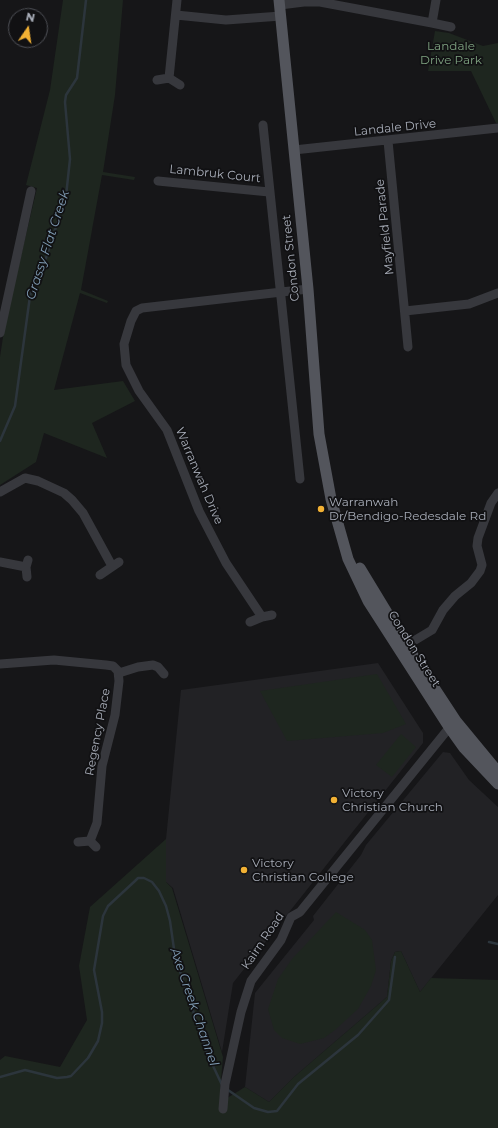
<!DOCTYPE html>
<style>
body{margin:0}
#map{position:relative;width:498px;height:1128px;overflow:hidden;background:#161618;font-family:Montserrat,sans-serif}
canvas{display:block}
.north{position:absolute;left:8px;top:8px;width:40px;height:40px;box-sizing:border-box;background:#111113;border:1px solid #4d4f55;border-radius:50%;rotate:13deg;font-size:11px;font-weight:700;line-height:16px;text-align:center;color:#a8adb8}
.north::after{content:'';display:block;margin:auto;width:14px;height:18px;background:#f2b134;clip-path:polygon(50% 0,100% 100%,50% 72%,0 100%)}
</style>
<div id="map">
<canvas width="498" height="1128"></canvas>
<div class="north">N</div>
</div>
<script>
const ctx = document.querySelector('canvas').getContext('2d');
ctx.lineJoin = 'round';
function paint(path, color) { ctx.fillStyle = color; ctx.fill(path, 'evenodd'); }
const poly = rows => new Path2D(rows.map(r => 'M' + r).join(''));
function stroke(path, color, width, dash) { ctx.strokeStyle = color; ctx.lineWidth = width; ctx.lineCap = dash ? 'butt' : 'round'; ctx.setLineDash(dash || []); ctx.stroke(path); }
function label(font, color, halo, rows, align = 'center') {
  ctx.font = font + ' Montserrat,sans-serif'; ctx.lineWidth = 3.5; ctx.setLineDash([]); ctx.textBaseline = 'middle'; ctx.strokeStyle = halo; ctx.fillStyle = color; for (const [text, x, y, turn = 0] of rows) {
    ctx.save(); ctx.translate(x, y); ctx.rotate((+turn || 0) * Math.PI / 180); ctx.textAlign = isNaN(turn) ? turn : align; if (halo) ctx.strokeText(text, 0, 0); ctx.fillText(text, 0, 0); ctx.restore();
  }
}
const built = poly([
 [378,663,423,733,423,743,233,983,222,1052,173,888,166,882,166,839,181,690],
 [443,752,450,753,469,780,498,807,498,895,420,992,401,951,395,952,391,961,387,997,294,1077,269,1102,245,1087,255,993,314,920,313,916,361,855,366,845]
]);
const green = poly([
 [63,0,123,0,115,95,103,172,135,177,134,180,102,175,81,290,108,301,107,303,80,293,54,390,123,381,135,401,92,423,107,458,44,433,36,462,0,485,0,357,5,324,37,188,26,185,50,90],
 [435,31,449,33,483,46,498,43,498,123,496,123,471,71,428,71],
 [377,674,406,724,383,733,287,741,260,691],
 [401,734,416,747,392,777,376,765],
 [166,839,166,882,172,888,223,1057,220,1091,224,1100,245,1087,269,1102,294,1077,387,997,391,961,395,952,401,951,420,992,431,978,498,980,498,1128,0,1128,0,1060,5,1056,60,1067,87,1020,79,966,90,907],
 [336,912,365,930,372,940,376,970,371,986,358,1009,335,1030,324,1038,300,1044,282,1038,274,1030,268,1009,278,979,292,959]
]);
const stream = poly([
 [0,441,15,406,30,296,33,283,46,258,66,196,70,159,65,102,66,95,77,78,86,0],
 [489,942,498,944],
 [0,1077,25,1070,57,1078,67,1077,71,1076,88,1058,98,1041,102,1023,102,1012,94,970,103,916,108,906,135,881,138,878,144,878,152,882,159,891,166,906,170,921,175,956,207,1053,222,1085],
 [228,1090,254,1108,268,1112,277,1111,298,1084,358,1035,389,1000,395,957]
]);
const minor = poly([
 [280,5,304,2,320,2,432,23,436,0],
 [176,15,226,20,281,16],
 [432,23,451,27],
 [169,78,177,0],
 [157,80,169,78,180,85],
 [263,125,300,479],
 [388,141,408,347],
 [294,150,498,128],
 [158,181,269,192],
 [405,311,469,304,498,293],
 [0,333,31,191],
 [0,492,25,478,38,481,64,493,72,500,83,513,112,566],
 [0,562,26,567],
 [100,575,119,562],
 [27,577,26,567,28,560],
 [272,615,262,617,226,563,199,511,167,430,139,391,126,365,124,344,131,321,136,311,142,308,308,289],
 [250,622,262,617],
 [407,645,432,630,443,610,455,596,471,583,480,571,482,565,477,546,478,538,491,503,498,493],
 [0,664,54,660,106,665,113,666,118,671,119,681,115,715,102,766,97,823,90,841],
 [119,673,138,667,153,665,158,667,164,674],
 [78,842,90,841,96,847],
 [223,1109,225,1084,241,1012,251,981,281,940,291,917,300,912,453,723]
]);
const major = poly([
 [279,0,308,289,319,434,331,499,348,559,368,601,449,727,464,748,498,784],
 [360,568,414,657,456,721,498,772]
]);
const markers = [
 [321,509,4,"#f2b134"],
 [334,800,4,"#f2b134"],
 [244,870,4,"#f2b134"]
];
const parkNames = [
 ["Landale",451,46],
 ["Drive Park",451,60]
];
const streetNames = [
 ["Landale Drive",395,128,-6],
 ["Lambruk Court",215,174,6],
 ["Mayfield Parade",385,227,-96],
 ["Condon Street",291,258,-96],
 ["Warranwah Drive",199,476,67],
 ["Condon Street",414,649,58],
 ["Regency Place",98,732,-79],
 ["Kairn Road",263,941,-56]
];
const poiNames = [
 ["Warranwah",329,502],
 ["Dr/Bendigo-Redesdale Rd",329,516],
 ["Victory",342,793],
 ["Christian Church",342,807],
 ["Victory",252,863],
 ["Christian College",252,877]
];
const waterNames = [
 ["Grassy Flat Creek",48,245,-72],
 ["Axe Creek Channel",194,1007,71]
];
paint(built, '#222225');
paint(green, '#1e261f');
stroke(stream, '#2c353c', 2.5);
stroke(minor, '#37383d', 9);
stroke(major, '#53555c', 11);
for (const [x, y, r, color] of markers) { const dot = new Path2D(); dot.arc(x, y, r, 0, 2 * Math.PI); ctx.fillStyle = color; ctx.fill(dot); stroke(dot, '#111113', 1.5); }
label('12px', '#7fa381', '#111113', parkNames);
label('12px', '#a8adb8', '#111113', streetNames);
label('12px', '#a8adb8', '#111113', poiNames, 'left');
label('italic 13px', '#7f9bb3', '#111113', waterNames);
</script>
